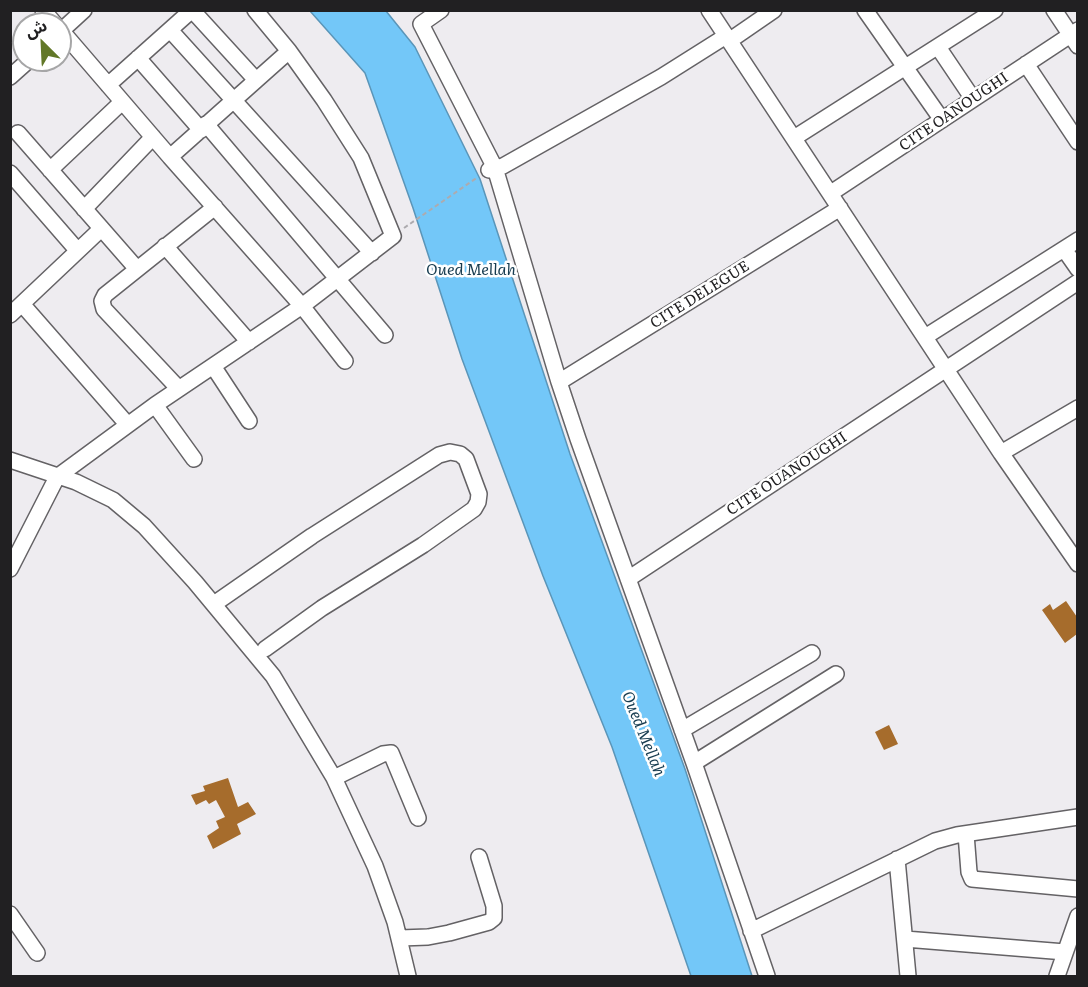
<!DOCTYPE html>
<meta charset="utf-8">
<style>
body{margin:0}
#map{position:relative;width:1088px;height:987px;overflow:hidden;background:#eeecf0;font-family:Literata,"Noto Sans Arabic",serif}
canvas{display:block}
.frame{position:absolute;inset:0;border:12px solid #212022;pointer-events:none}
.north{position:absolute;left:12px;top:12px;width:60px;height:60px;box-sizing:border-box;background:#fff;border:2px solid #a6a6a7;border-radius:50%;rotate:336deg;font-size:16px;font-weight:700;line-height:24px;text-align:center;color:#212022}
.north::after{content:'';display:block;margin:auto;width:21px;height:27px;background:#627828;clip-path:polygon(50% 0,100% 100%,50% 72%,0 100%)}
</style>
<div id="map">
<canvas width="1088" height="987"></canvas>
<div class="frame"></div>
<div class="north">ش</div>
</div>
<script>
const ctx = document.querySelector('canvas').getContext('2d');
ctx.lineJoin = 'round';
function paint(path, color) { ctx.fillStyle = color; ctx.fill(path, 'evenodd'); }
const poly = rows => new Path2D(rows.map(r => 'M' + r).join(''));
function stroke(path, color, width, dash) { ctx.strokeStyle = color; ctx.lineWidth = width; ctx.lineCap = dash ? 'butt' : 'round'; ctx.setLineDash(dash || []); ctx.stroke(path); }
function label(font, color, halo, rows, align = 'center') {
  ctx.font = font + ' Literata,serif'; ctx.lineWidth = 5; ctx.setLineDash([]); ctx.textBaseline = 'middle'; ctx.strokeStyle = halo; ctx.fillStyle = color; for (const [text, x, y, turn = 0] of rows) {
    ctx.save(); ctx.translate(x, y); ctx.rotate((+turn || 0) * Math.PI / 180); ctx.textAlign = isNaN(turn) ? turn : align; if (halo) ctx.strokeText(text, 0, 0); ctx.fillText(text, 0, 0); ctx.restore();
  }
}
const water = poly([
 [310,11,386,11,415,47,480,179,570,454,685,769,752,976,691,976,612,747,543,576,462,359,413,208,365,73,310,11]
]);
const building = poly([
 [1066,601,1077,617,1077,634,1065,643,1042,610,1050,604,1053,610],
 [889,725,898,744,884,750,875,732],
 [228,778,238,807,248,802,256,814,237,824,241,834,213,849,207,836,219,828,216,821,225,817,216,800,209,804,206,800,196,805,191,795,205,791,203,786]
]);
const path = poly([
 [404,228,478,177]
]);
const minor = poly([
 [43,10,55,24],
 [192,10,256,80],
 [441,10,421,24,495,168,559,382,578,439,694,763,767,976],
 [709,10,1001,453,1078,564],
 [865,10,942,120],
 [1054,10,1078,46],
 [60,29,170,157],
 [170,30,372,253],
 [60,32,84,10],
 [729,41,774,10],
 [938,47,973,99],
 [289,51,170,157,302,306,345,361],
 [138,58,201,130],
 [1026,64,1078,142],
 [10,77,29,60],
 [108,85,192,10],
 [206,124,385,335],
 [18,133,137,269],
 [794,138,995,10],
 [50,170,122,102],
 [489,170,503,166,661,77,726,36],
 [10,173,77,250],
 [831,193,1078,30],
 [84,209,153,137],
 [165,246,249,342],
 [1064,249,1078,269],
 [22,304,127,424],
 [10,315,101,229],
 [925,337,1078,240],
 [213,366,249,421],
 [559,382,840,208],
 [179,389,104,309,102,301,105,295,215,207],
 [155,405,194,459],
 [1001,453,1078,408],
 [10,460,76,482,113,500,144,526,195,582,273,676,334,778,375,866,395,922,408,976],
 [10,569,57,477,155,405,302,306,393,236,361,158,324,100,289,51,255,10],
 [628,579,1078,282],
 [214,604,312,536,439,455,450,452,460,454,466,459,479,494,478,502,474,509,423,545,322,608,265,649],
 [682,730,812,653],
 [694,763,836,674],
 [334,778,383,754,391,753,418,818],
 [966,834,969,872,972,879,1078,889],
 [897,859,908,976],
 [10,914,37,953],
 [751,931,935,841,957,835,1078,817],
 [400,938,428,937,449,933,489,922,494,918,494,906,479,857],
 [905,939,1065,952],
 [1057,976,1078,916]
]);
const streetNames = [
 ["CITE OANOUGHI",954,112,-34],
 ["CITE DELEGUE",700,295,-32],
 ["CITE OUANOUGHI",787,474,-33]
];
const waterNames = [
 ["Oued Mellah",471,270],
 ["Oued Mellah",643,734,68]
];
paint(water, '#73c7f8');
stroke(water, '#5a95b8', 1.5);
paint(building, '#a66c2c');
stroke(minor, '#646265', 18);
stroke(path, '#adabaf', 2, [4.5, 3]);
stroke(minor, '#fff', 15);
label('15px', '#212022', '#fff', streetNames);
label('italic 16px', '#173c50', '#fff', waterNames);
</script>
